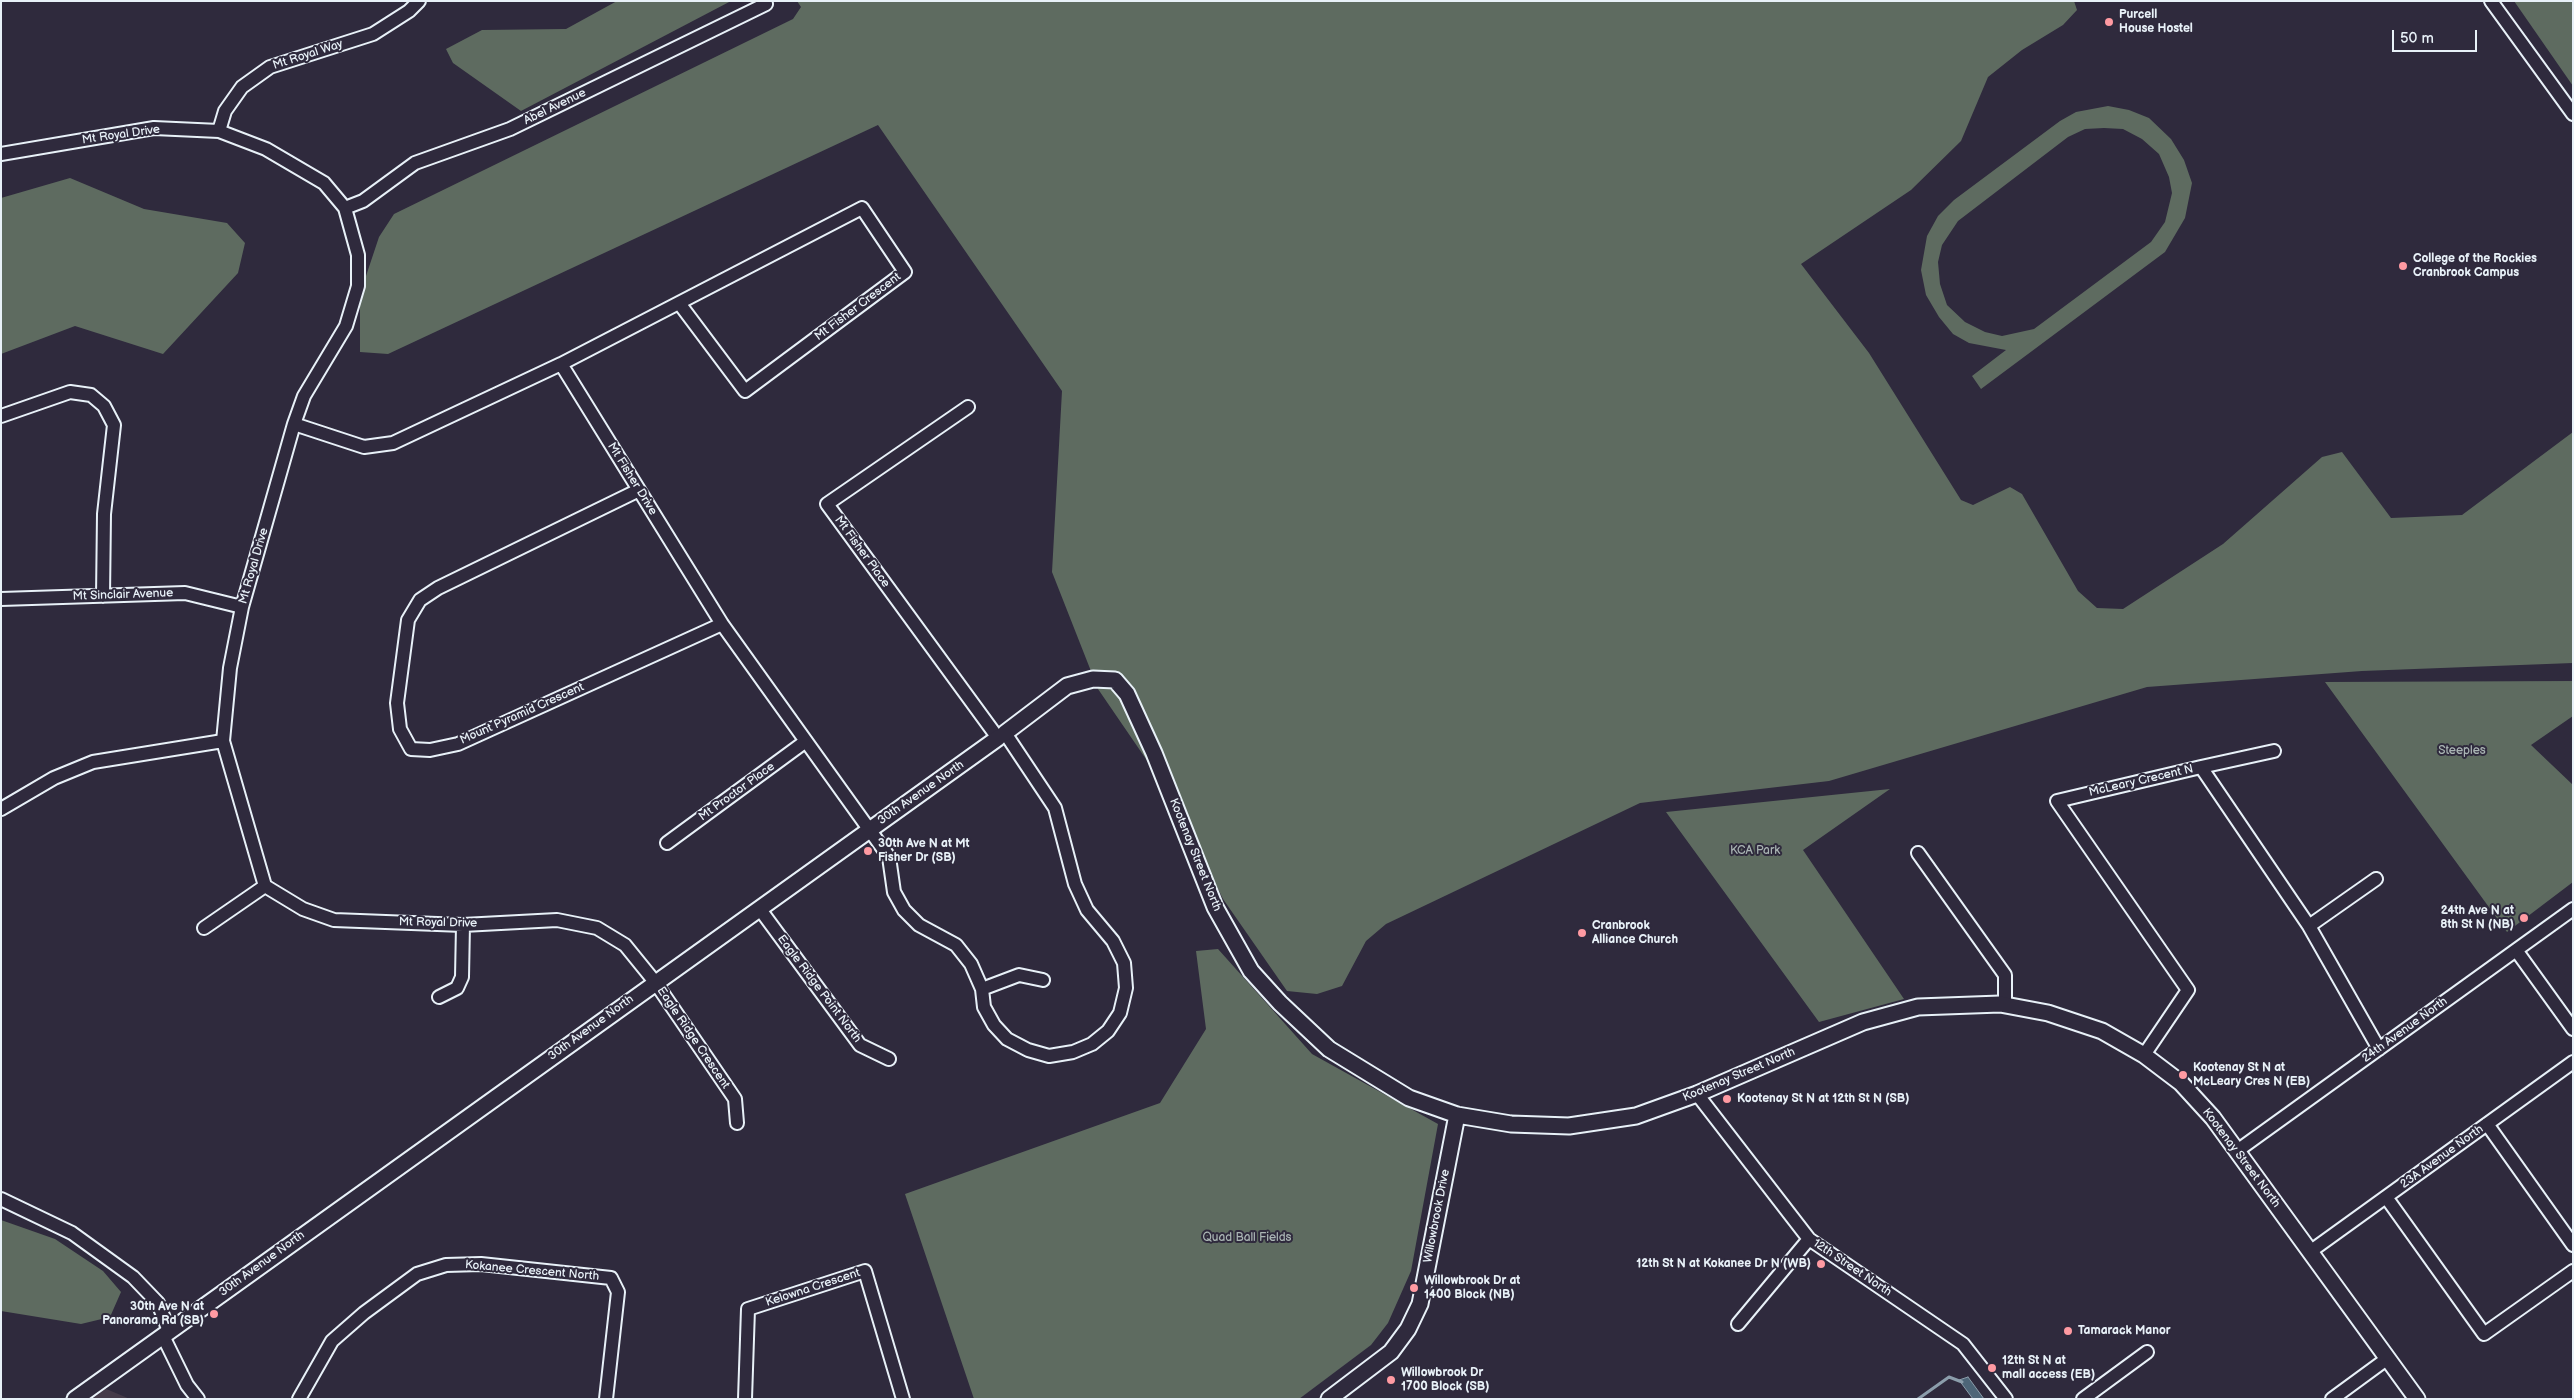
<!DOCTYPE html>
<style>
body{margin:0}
#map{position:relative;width:2574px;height:1400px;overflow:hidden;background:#2f2a3d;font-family:"Balsamiq Sans",sans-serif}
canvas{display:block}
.frame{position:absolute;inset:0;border:2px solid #e8f1f8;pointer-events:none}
.scale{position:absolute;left:2392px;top:30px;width:85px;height:22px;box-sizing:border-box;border:2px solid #e8f1f8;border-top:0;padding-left:6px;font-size:15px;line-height:18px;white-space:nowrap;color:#e8f1f8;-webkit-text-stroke:4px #2f2a3d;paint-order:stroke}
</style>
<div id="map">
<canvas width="2574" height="1400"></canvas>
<div class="frame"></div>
<div class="scale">50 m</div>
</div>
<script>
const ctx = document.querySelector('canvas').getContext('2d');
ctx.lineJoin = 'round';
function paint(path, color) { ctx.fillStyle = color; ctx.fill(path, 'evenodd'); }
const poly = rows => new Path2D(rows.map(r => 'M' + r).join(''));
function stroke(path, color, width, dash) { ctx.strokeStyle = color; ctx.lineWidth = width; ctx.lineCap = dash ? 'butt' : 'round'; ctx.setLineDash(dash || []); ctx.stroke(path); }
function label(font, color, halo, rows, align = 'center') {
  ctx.font = font + ' "Balsamiq Sans",sans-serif'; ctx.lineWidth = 4; ctx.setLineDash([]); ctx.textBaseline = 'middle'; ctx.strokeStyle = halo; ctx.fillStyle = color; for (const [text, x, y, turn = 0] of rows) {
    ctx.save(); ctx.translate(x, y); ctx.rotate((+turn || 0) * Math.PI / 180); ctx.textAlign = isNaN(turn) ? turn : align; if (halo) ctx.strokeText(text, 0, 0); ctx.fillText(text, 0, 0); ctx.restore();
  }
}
const built = poly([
 [104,1388,130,1399,90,1399]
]);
const green = poly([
 [617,1,731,1,521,111,453,63,446,49,482,30,566,29],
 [797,1,2074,1,2077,10,2063,25,2022,50,1988,77,1961,141,1911,190,1801,264,1869,353,1961,500,1973,505,2010,487,2022,494,2078,591,2097,608,2123,609,2223,544,2322,457,2342,452,2391,518,2462,515,2573,432,2573,663,2362,671,2147,687,1829,781,1640,803,1386,924,1366,941,1342,986,1317,994,1287,991,1223,899,1174,800,1098,689,1052,572,1062,391,878,125,388,354,360,352,360,294,379,237,394,214,793,19,801,7],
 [2514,1,2573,1,2573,86],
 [2108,106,2129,110,2149,118,2171,139,2184,160,2192,183,2185,218,2165,252,1981,389,1972,376,2006,350,1969,343,1953,334,1939,317,1926,295,1921,270,1927,236,1938,216,1954,200,2060,121,2076,112],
 [2104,128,2123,129,2142,139,2159,154,2169,177,2172,193,2165,222,2151,242,2034,329,2002,336,1985,332,1965,322,1947,305,1940,284,1938,262,1942,245,1958,221,2068,137,2085,129],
 [70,178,144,209,227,223,245,243,238,273,163,354,75,326,1,354,1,198],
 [2573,681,2573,716,2531,745,2573,785,2573,882,2507,932,2325,682],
 [1890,789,1803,850,1904,999,1819,1022,1666,812],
 [1218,949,1312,1054,1438,1124,1411,1271,1388,1323,1371,1345,1299,1399,974,1399,905,1194,1160,1103,1206,1029,1196,951],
 [1,1220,55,1239,103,1271,121,1292,110,1317,81,1324,1,1311]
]);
const water = poly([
 [1968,1377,1984,1399,1973,1399,1959,1380,1968,1377]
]);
const stream = poly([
 [1918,1399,1949,1377,1962,1382]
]);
const minor = poly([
 [2491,1,2573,114],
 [219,131,225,111,242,87,270,67,373,34,409,11,419,1],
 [1,154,154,128,219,131,266,149,324,183,345,208,358,255,358,286,346,326,304,396,294,424,242,607,230,668,223,741,265,886,303,909,334,920,463,925,557,920,597,928,625,945,655,982,735,1099,737,1123],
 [345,208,363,201,415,163,510,129,766,4],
 [561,364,722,624,889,857,894,892,904,910,919,925,956,945,971,964,982,989,984,1007,994,1025,1007,1039,1028,1050,1049,1056,1073,1052,1092,1044,1108,1031,1120,1013,1126,988,1124,963,1113,941,1087,910,1075,884,1055,808,1005,733,998,738,827,504,968,407],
 [1,416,70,392,91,395,104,406,114,425,104,514,103,596],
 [294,424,364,447,393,443,561,364,862,208,905,272,745,391,679,303],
 [639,490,438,588,420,600,408,620,397,703,400,729,411,749,430,750,458,744,722,624],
 [1,599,185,593,242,607],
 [2201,767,2274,751],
 [1,809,54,778,93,762,223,741],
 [667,843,806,741],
 [1918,853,2005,975,2005,1005],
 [759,908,860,1045,889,1059],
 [2309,926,2376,879],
 [204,928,265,886],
 [2516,950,2573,1029],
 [982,989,1019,975,1043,980],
 [439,997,457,988,462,977,463,925],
 [2144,1055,2188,990,2057,801,2201,767,2309,926,2379,1049],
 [1697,1094,1809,1239,1963,1344,2006,1399],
 [2487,1124,2573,1245],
 [2237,1151,2573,909],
 [2386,1197,2484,1334,2573,1271],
 [1,1199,72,1233,133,1277,158,1303,169,1331],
 [2311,1251,2573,1062],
 [1738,1324,1809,1239],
 [163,1336,187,1385,198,1399],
 [299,1399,332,1341,364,1313,417,1274,446,1265,481,1264,611,1278,618,1292,606,1399],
 [745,1399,748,1309,865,1271,903,1399],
 [2083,1399,2147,1352],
 [2332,1399,2388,1358]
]);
const tertiary = poly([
 [1005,733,1067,686,1093,679,1115,680,1127,694,1154,753,1215,907,1251,971,1280,1003,1329,1049,1409,1098,1457,1115,1511,1124,1569,1126,1636,1116,1697,1094,1863,1022,1918,1007,2000,1004,2048,1013,2102,1031,2144,1055,2181,1083,2213,1118,2417,1399],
 [75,1399,998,738],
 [1329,1399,1391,1352,1408,1329,1420,1304,1457,1115]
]);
const markers = [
 [2109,22,5,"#ff9aa2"],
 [2403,266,5,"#ff9aa2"],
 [868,851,5,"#ff9aa2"],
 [2524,918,5,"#ff9aa2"],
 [1582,933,5,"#ff9aa2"],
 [2183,1075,5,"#ff9aa2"],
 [1727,1099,5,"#ff9aa2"],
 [1821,1264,5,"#ff9aa2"],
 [1414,1288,5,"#ff9aa2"],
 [214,1314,5,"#ff9aa2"],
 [2068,1331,5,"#ff9aa2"],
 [1992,1368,5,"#ff9aa2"],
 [1391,1380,5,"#ff9aa2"]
];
const poiNames = [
 ["Purcell",2119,15],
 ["House Hostel",2119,29],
 ["College of the Rockies",2413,259],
 ["Cranbrook Campus",2413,273],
 ["30th Ave N at Mt",878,844],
 ["Fisher Dr (SB)",878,858],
 ["24th Ave N at",2514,911,"right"],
 ["8th St N (NB)",2514,925,"right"],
 ["Cranbrook",1592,926],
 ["Alliance Church",1592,940],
 ["Kootenay St N at",2193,1068],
 ["McLeary Cres N (EB)",2193,1082],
 ["Kootenay St N at 12th St N (SB)",1737,1099],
 ["12th St N at Kokanee Dr N (WB)",1811,1264,"right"],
 ["Willowbrook Dr at",1424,1281],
 ["1400 Block (NB)",1424,1295],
 ["30th Ave N at",204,1307,"right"],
 ["Panorama Rd (SB)",204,1321,"right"],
 ["Tamarack Manor",2078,1331],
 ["12th St N at",2002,1361],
 ["mall access (EB)",2002,1375],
 ["Willowbrook Dr",1401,1373],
 ["1700 Block (SB)",1401,1387]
];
const streetNames = [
 ["Mt Royal Way",308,55,-18],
 ["Abel Avenue",555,107,-26],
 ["Mt Royal Drive",121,135,-8],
 ["Mt Fisher Crescent",858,307,-37],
 ["Mt Fisher Drive",632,479,58],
 ["Mt Fisher Place",862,552,54],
 ["Mt Royal Drive",254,566,-74],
 ["Mt Sinclair Avenue",123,595,-2],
 ["Mount Pyramid Crescent",522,714,-24],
 ["McLeary Crecent N",2141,781,-13],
 ["Mt Proctor Place",737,792,-36],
 ["30th Avenue North",921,793,-35],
 ["Kootenay Street North",1195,855,68],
 ["Mt Royal Drive",438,923,1],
 ["Eagle Ridge Point North",819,989,53],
 ["30th Avenue North",591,1028,-36],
 ["24th Avenue North",2405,1030,-36],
 ["Eagle Ridge Crescent",693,1038,56],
 ["Kootenay Street North",1739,1075,-23],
 ["23A Avenue North",2442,1157,-36],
 ["Kootenay Street North",2241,1158,53],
 ["Willowbrook Drive",1437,1216,-79],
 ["30th Avenue North",262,1264,-36],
 ["12th Street North",1852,1268,34],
 ["Kokanee Crescent North",532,1271,5],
 ["Kelowna Crescent",813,1288,-18]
];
const parkNames = [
 ["Steeples",2462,751],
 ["KCA Park",1755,851],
 ["Quad Ball Fields",1247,1238]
];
paint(built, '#443a49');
paint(green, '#5e6b60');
paint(water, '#4d6578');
stroke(water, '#8b9dab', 1);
stroke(stream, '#8b9dab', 3);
stroke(minor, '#e8f1f8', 16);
stroke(tertiary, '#e8f1f8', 19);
stroke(minor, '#2f2a3d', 12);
stroke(tertiary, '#2f2a3d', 15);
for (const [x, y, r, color] of markers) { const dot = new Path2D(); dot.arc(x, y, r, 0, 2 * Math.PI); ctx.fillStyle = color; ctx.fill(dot); stroke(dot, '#2f2a3d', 2); }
label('bold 12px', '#e8f1f8', '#2f2a3d', poiNames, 'left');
label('12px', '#e8f1f8', '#2f2a3d', streetNames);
label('12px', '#aab5b4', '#2f2a3d', parkNames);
</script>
